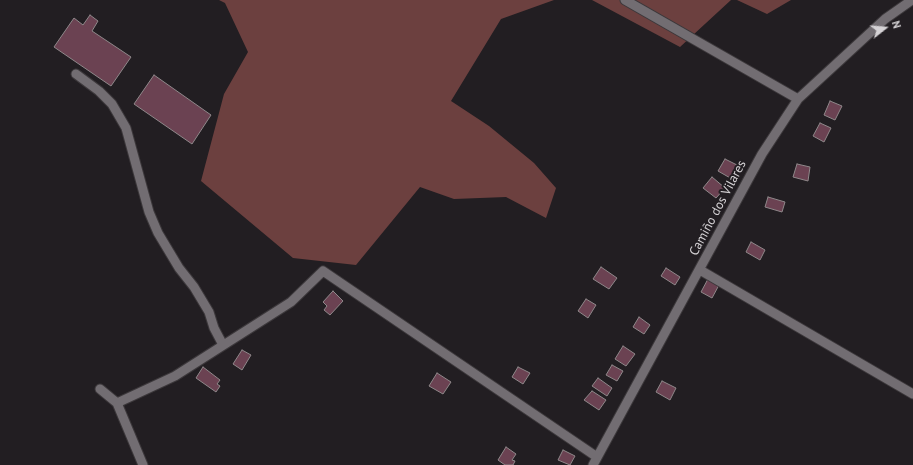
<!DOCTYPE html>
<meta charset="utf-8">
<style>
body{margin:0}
#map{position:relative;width:913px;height:465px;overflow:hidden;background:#221e22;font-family:"PT Sans",sans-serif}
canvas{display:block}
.north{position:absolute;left:865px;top:8px;width:40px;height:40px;-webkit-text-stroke:3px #221e22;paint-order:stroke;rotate:73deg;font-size:11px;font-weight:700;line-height:16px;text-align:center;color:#d5d2d5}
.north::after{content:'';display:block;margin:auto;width:14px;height:18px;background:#d5d2d5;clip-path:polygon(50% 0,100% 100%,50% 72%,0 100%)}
</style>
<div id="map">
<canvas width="913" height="465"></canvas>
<div class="north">N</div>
</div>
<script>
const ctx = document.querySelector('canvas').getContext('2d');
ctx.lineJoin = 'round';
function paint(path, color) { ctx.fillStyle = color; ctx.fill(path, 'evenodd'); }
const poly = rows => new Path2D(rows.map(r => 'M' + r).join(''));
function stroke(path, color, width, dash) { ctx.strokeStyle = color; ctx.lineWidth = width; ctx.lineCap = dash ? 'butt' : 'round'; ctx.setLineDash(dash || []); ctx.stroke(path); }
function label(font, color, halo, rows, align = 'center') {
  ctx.font = font + ' "PT Sans",sans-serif'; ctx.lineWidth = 4; ctx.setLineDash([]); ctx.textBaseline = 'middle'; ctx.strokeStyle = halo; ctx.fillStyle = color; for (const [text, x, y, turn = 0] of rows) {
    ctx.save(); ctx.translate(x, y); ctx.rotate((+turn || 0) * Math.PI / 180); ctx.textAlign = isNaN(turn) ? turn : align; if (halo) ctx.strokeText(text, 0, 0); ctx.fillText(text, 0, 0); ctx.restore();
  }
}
const forest = poly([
 [219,0,554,0,501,19,451,101,489,126,534,163,556,188,546,218,506,197,454,199,420,187,356,265,293,258,201,181,224,94,248,52,225,3],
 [592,0,731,0,680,47],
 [737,0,791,0,767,14]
]);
const building = poly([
 [90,15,98,21,92,31,131,57,111,86,54,47,74,18,83,25,90,15],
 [154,75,211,115,192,144,134,104,154,75],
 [830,101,842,106,835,120,824,115,830,101],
 [820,123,831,128,824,142,813,136,820,123],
 [725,159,739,166,732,179,718,171,725,159],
 [797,164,810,167,808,181,793,177,797,164],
 [712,177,725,188,716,198,703,188,712,177],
 [768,197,785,202,782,212,765,207,768,197],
 [751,242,765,250,760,260,746,252,751,242],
 [601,267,617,278,609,289,593,279,601,267],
 [666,268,680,277,675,285,661,276,666,268],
 [708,279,719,285,712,298,701,292,708,279],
 [333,291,343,301,330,315,324,310,327,306,323,302,333,291],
 [586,299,596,305,588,318,578,311,586,299],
 [639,317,650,325,644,334,633,327,639,317],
 [623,346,635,354,626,366,615,359,623,346],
 [242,350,251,355,242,370,233,364,242,350],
 [612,365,623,371,617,381,606,375,612,365],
 [203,367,220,380,217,384,220,386,216,392,196,378,203,367],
 [518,367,530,373,523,384,512,377,518,367],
 [437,373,451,382,443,394,429,386,437,373],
 [598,378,612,388,607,396,592,386,598,378],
 [662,381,676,388,670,400,656,392,662,381],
 [592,391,606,400,599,410,584,400,592,391],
 [506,447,516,454,512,460,515,461,513,465,505,465,498,460,506,447],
 [563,450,575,456,570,465,558,460,563,450]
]);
const minor = poly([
 [625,0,798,99],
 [76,74,99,91,112,104,126,128,149,212,158,233,179,268,194,287,209,312,214,328,223,345],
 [700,270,913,394],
 [100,389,117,403,175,376,291,302,323,271,597,457],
 [117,403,143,465],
 [593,465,762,154,798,99,885,19,912,0]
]);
const streetNames = [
 ["Camiño dos Vilares",718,208,-62]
];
paint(forest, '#6c403f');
paint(building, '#6b4252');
stroke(building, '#8f888a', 1);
stroke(minor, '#3c383b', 11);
stroke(minor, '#726d72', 9);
label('13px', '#d5d2d5', '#221e22', streetNames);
</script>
